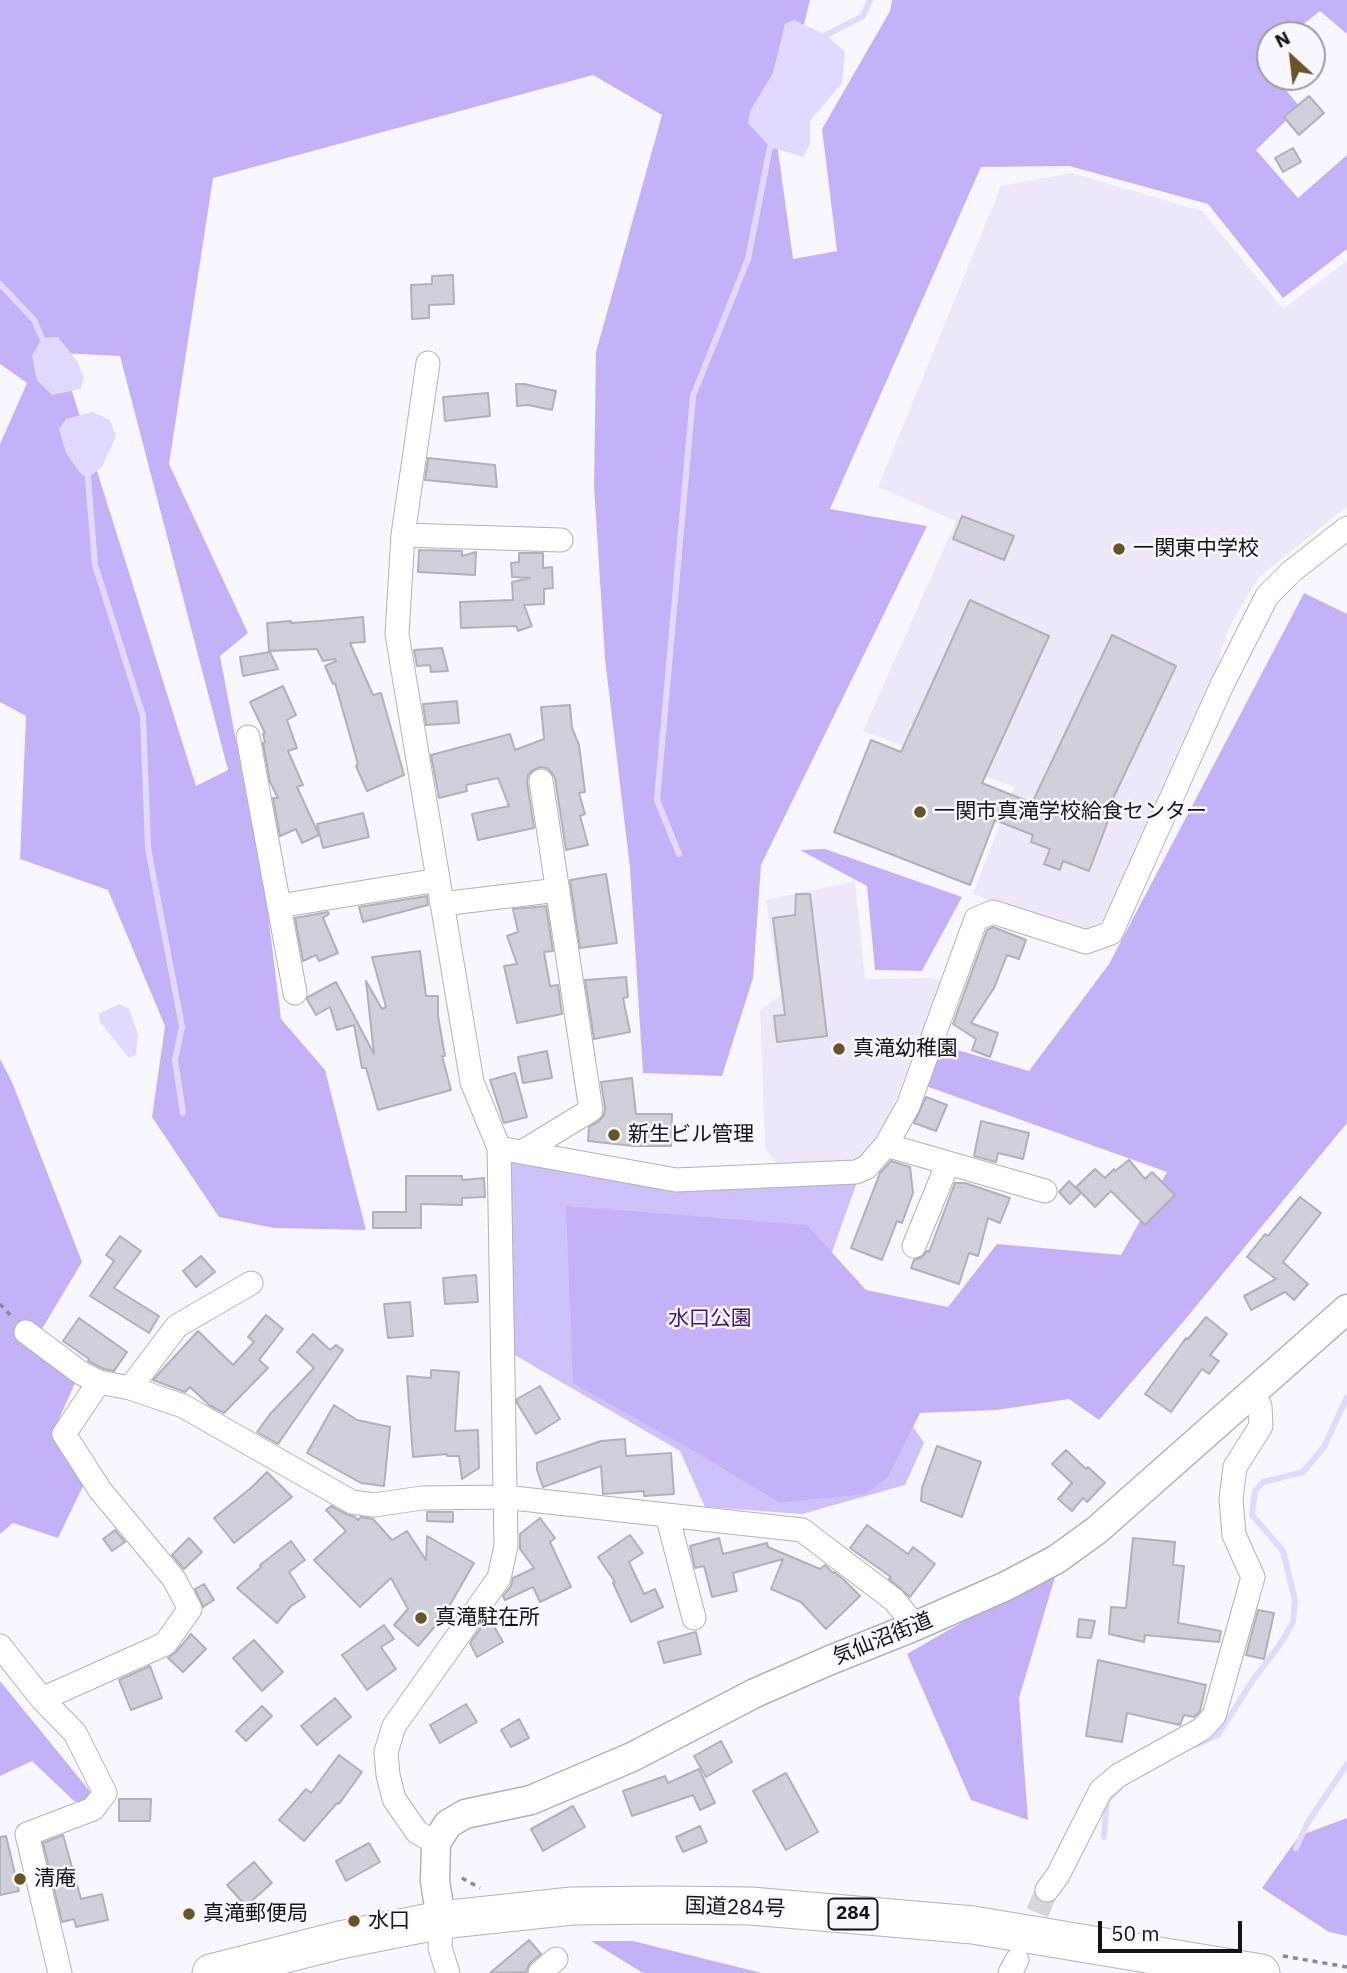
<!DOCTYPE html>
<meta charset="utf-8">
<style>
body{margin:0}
#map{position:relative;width:1347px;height:1973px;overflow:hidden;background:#f8f7ff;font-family:"IBM Plex Sans",sans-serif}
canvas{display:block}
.north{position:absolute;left:1256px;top:21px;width:70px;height:70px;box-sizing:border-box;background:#f8f7ff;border:2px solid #9d9ca2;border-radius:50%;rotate:333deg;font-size:19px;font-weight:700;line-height:28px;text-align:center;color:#141316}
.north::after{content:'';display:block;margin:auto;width:24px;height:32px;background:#6a5423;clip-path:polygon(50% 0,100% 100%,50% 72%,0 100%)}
.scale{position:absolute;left:1098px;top:1921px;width:144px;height:32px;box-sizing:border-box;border:4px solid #141316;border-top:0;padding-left:9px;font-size:21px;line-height:24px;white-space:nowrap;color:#141316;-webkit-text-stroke:5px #f8f7ff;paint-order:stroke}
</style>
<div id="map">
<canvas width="1347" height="1973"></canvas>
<div class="north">N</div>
<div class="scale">50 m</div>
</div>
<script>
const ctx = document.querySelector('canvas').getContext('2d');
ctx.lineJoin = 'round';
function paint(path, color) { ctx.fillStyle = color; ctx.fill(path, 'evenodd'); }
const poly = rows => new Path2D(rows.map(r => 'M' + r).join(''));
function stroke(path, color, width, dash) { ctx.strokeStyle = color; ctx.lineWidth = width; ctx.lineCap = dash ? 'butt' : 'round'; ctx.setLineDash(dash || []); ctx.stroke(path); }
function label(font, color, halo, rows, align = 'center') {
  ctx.font = font + ' "IBM Plex Sans","Noto Sans JP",sans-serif'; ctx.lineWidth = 5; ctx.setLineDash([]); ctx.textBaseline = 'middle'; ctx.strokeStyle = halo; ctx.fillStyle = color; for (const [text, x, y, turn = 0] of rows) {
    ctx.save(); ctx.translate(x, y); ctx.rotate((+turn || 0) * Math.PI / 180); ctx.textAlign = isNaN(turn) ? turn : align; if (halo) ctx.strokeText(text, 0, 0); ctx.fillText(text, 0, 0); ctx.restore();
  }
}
const built = poly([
 [1072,173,1202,211,1283,309,1347,261,1347,506,1258,578,1230,626,1221,651,1218,674,1103,921,1081,932,973,894,1014,787,863,731,956,521,878,487,1001,186],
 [855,881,865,979,932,978,943,983,900,1088,879,1148,858,1165,780,1169,765,1148,760,1010,781,995,766,900]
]);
const green = poly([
 [510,1161,857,1182,827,1266,888,1389,924,1443,905,1485,802,1514,705,1507,680,1451,513,1354]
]);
const forest = poly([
 [0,0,810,0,776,136,793,259,837,251,822,129,890,11,892,0,1347,0,1347,34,1320,11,1290,35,1270,35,1270,51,1260,59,1270,71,1270,77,1275,77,1300,107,1256,150,1298,198,1347,155,1347,249,1283,298,1208,204,1069,166,981,167,830,509,927,526,761,865,753,978,722,1076,643,1073,630,868,605,659,594,486,596,352,662,115,593,75,213,178,169,464,248,633,220,656,267,905,281,1019,325,1070,366,1230,274,1228,219,1217,152,1117,165,1026,108,890,20,859,26,716,0,702,0,444,27,383,0,364],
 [60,353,120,356,228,770,196,786],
 [1304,593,1347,614,1347,1123,1183,1322,1099,1420,1069,1399,997,1410,920,1413,888,1477,865,1494,780,1503,696,1452,573,1383,566,1206,807,1225,866,1290,948,1307,997,1244,1121,1255,1167,1172,926,1086,944,1046,1029,1071,1109,964],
 [825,849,962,897,922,971,875,970,867,886,800,850],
 [0,1059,12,1082,82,1262,36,1339,75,1383,54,1430,85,1482,58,1538,13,1523,0,1534],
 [1058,1567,1019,1698,1028,1820,971,1800,907,1654],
 [0,1681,102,1806,74,1801,32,1761,0,1776],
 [1347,1818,1347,1936,1329,1932,1262,1888,1299,1836],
 [591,1941,633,1941,762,1973,643,1973]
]);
const water = poly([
 [794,20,826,35,845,52,842,83,810,121,810,144,803,157,770,147,748,123,750,111,773,73,785,24],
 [58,337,77,361,84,377,81,389,52,395,37,380,32,356,42,338],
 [93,412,110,420,116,436,102,467,88,478,81,474,66,453,59,429,66,419],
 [119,1004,129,1009,138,1034,136,1055,129,1058,100,1022,99,1014]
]);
const stream = poly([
 [826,35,863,16,870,0],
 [0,284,34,320,42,338],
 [88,478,95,565,143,716,148,848,182,1027,175,1060,183,1113],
 [679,854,657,800,693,396,748,259,770,147],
 [1196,1745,1218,1735,1253,1680,1281,1643,1293,1622,1295,1600,1283,1551,1252,1515,1255,1491,1263,1482,1303,1472,1324,1447,1347,1397],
 [1104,1837,1107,1801,1120,1788],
 [1296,1848,1308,1822,1347,1764]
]);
const building = poly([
 [1309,96,1324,113,1299,135,1284,117,1309,96],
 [1293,148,1301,162,1283,172,1275,158,1293,148],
 [453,275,454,304,429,305,429,318,412,319,411,285,432,284,432,276,453,275],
 [516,384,524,384,556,391,552,410,528,405,517,406,516,384],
 [488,393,490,416,445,421,443,397,488,393],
 [428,458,495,465,497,487,425,480,428,458],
 [962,516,1014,536,1004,560,953,539,962,516],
 [419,550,462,551,462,556,476,552,475,575,418,572,419,550],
 [519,553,543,553,543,568,552,567,553,588,544,589,544,604,524,605,532,626,518,631,516,626,461,628,460,602,513,600,512,582,530,578,512,577,511,563,519,562,519,553],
 [970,600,1049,636,982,783,1032,803,1112,635,1176,666,1107,811,1111,813,1089,871,1063,861,1060,870,1044,864,1050,849,1031,842,1033,835,995,820,970,885,834,832,871,740,901,752,970,600],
 [363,617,365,642,350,643,373,695,381,693,404,775,367,791,356,766,358,764,335,683,333,684,325,666,336,661,335,659,323,661,317,649,269,651,267,623,291,621,291,623,320,621,363,617],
 [442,648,448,671,431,672,430,665,417,666,414,650,442,648],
 [270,652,278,669,243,676,240,657,270,652],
 [283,686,296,715,287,720,297,748,288,751,303,785,297,787,319,835,302,843,296,829,280,836,273,798,278,798,270,782,263,743,265,742,263,734,265,733,250,702,283,686],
 [457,701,459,723,426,725,423,704,457,701],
 [570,705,572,728,579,745,585,792,579,793,585,814,580,816,588,845,566,850,555,778,551,772,547,768,540,767,532,771,528,775,527,782,534,828,478,840,472,814,509,806,498,778,466,785,467,791,439,798,431,755,510,734,515,750,544,739,541,707,570,705],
 [363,813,369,837,323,848,317,824,363,813],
 [606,874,617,943,580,948,570,880,606,874],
 [796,894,810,894,827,1036,777,1042,774,1016,785,1015,773,918,795,915,796,894],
 [427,896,428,905,363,922,359,907,427,896],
 [546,906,553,951,544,952,550,986,558,985,562,1014,517,1023,504,966,517,964,507,936,518,932,513,909,546,906],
 [328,912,329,914,323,918,338,953,319,961,316,955,303,961,295,918,328,912],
 [993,927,1026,940,1019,959,1007,955,994,988,971,1023,998,1033,990,1057,972,1050,976,1039,953,1024,987,930,993,927],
 [420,951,426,996,438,996,438,1016,445,1056,442,1056,451,1090,378,1110,366,1068,362,1068,354,1025,337,1030,330,1007,316,1015,307,999,308,997,336,982,374,1054,366,981,382,1009,386,1007,372,957,420,951],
 [626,977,628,997,623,998,630,1032,594,1039,585,980,626,977],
 [547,1051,552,1078,523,1083,518,1057,547,1051],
 [515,1073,527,1117,504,1123,490,1080,515,1073],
 [632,1078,636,1114,672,1114,671,1146,633,1146,588,1141,589,1127,599,1121,604,1115,605,1108,601,1082,632,1078],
 [926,1097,947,1105,936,1131,914,1123,926,1097],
 [981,1121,1029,1133,1023,1159,998,1153,996,1162,974,1156,981,1121],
 [1129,1160,1145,1179,1152,1172,1175,1195,1145,1225,1111,1191,1095,1207,1076,1187,1095,1169,1105,1178,1114,1169,1115,1171,1129,1160],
 [891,1161,910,1167,913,1193,902,1223,897,1221,882,1260,851,1248,880,1173,891,1161],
 [406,1176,462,1176,462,1180,484,1178,485,1197,462,1198,462,1205,421,1204,421,1228,373,1228,373,1212,406,1212,406,1176],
 [1069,1181,1081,1193,1070,1204,1059,1192,1069,1181],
 [955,1183,965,1183,1010,1198,1000,1223,988,1218,978,1256,969,1253,959,1284,911,1268,914,1260,922,1257,927,1251,929,1252,955,1183],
 [1300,1197,1321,1213,1283,1262,1308,1284,1294,1300,1285,1292,1251,1310,1244,1296,1276,1279,1247,1257,1265,1234,1268,1236,1300,1197],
 [120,1236,141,1251,114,1288,159,1316,149,1333,90,1296,114,1261,106,1255,120,1236],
 [201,1256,215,1272,196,1287,183,1271,201,1256],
 [476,1275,478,1302,445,1304,443,1278,476,1275],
 [410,1302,413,1336,388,1338,384,1304,410,1302],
 [266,1315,283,1329,259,1360,268,1368,224,1413,209,1405,190,1387,185,1392,153,1380,198,1331,233,1365,254,1342,248,1337,266,1315],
 [1206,1317,1227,1334,1210,1355,1219,1361,1209,1374,1202,1369,1171,1412,1145,1394,1186,1338,1188,1339,1206,1317],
 [79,1318,127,1352,114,1371,104,1369,88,1361,89,1359,63,1341,79,1318],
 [313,1334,330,1350,336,1345,343,1350,278,1444,257,1432,270,1414,314,1368,297,1352,313,1334],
 [431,1370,459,1372,455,1431,478,1430,479,1468,462,1479,459,1456,447,1456,447,1454,413,1457,407,1376,431,1378,431,1370],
 [540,1386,560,1419,536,1434,517,1403,517,1399,540,1386],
 [334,1405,357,1420,390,1427,384,1486,361,1483,307,1453,334,1405],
 [625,1439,626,1456,671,1453,674,1494,644,1496,644,1491,603,1494,601,1466,543,1487,537,1470,537,1463,601,1441,625,1439],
 [937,1446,981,1462,962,1517,921,1501,922,1488,937,1446],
 [1066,1450,1086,1469,1088,1467,1105,1483,1087,1502,1083,1498,1072,1511,1058,1499,1072,1483,1052,1464,1066,1450],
 [267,1472,292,1497,234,1543,214,1518,252,1487,267,1472],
 [331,1506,346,1514,355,1517,358,1520,361,1517,373,1519,392,1540,407,1531,426,1560,427,1536,474,1563,443,1617,418,1646,394,1625,408,1609,391,1578,360,1607,314,1560,346,1531,326,1510,331,1506],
 [427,1512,453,1512,453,1522,427,1521,427,1512],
 [540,1518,555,1538,550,1542,571,1587,540,1602,533,1587,505,1600,503,1596,511,1586,513,1578,534,1568,520,1549,520,1534,540,1518],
 [867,1525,908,1554,913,1547,935,1564,910,1597,889,1579,891,1577,850,1548,867,1525],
 [115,1530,125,1542,112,1551,103,1539,115,1530],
 [630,1535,643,1553,629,1562,644,1594,655,1589,663,1607,631,1622,613,1583,615,1582,598,1557,630,1535],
 [189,1538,202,1552,184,1569,172,1555,189,1538],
 [719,1538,723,1554,767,1543,768,1547,820,1569,825,1565,833,1573,834,1572,843,1579,860,1596,826,1629,801,1602,771,1589,783,1559,733,1573,737,1591,712,1597,704,1566,695,1568,690,1546,719,1538],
 [1133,1538,1175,1542,1173,1565,1184,1566,1178,1623,1221,1631,1219,1642,1145,1635,1144,1642,1109,1634,1111,1607,1126,1608,1133,1538],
 [291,1541,305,1560,289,1572,305,1597,291,1606,277,1623,237,1588,261,1567,260,1565,291,1541],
 [204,1584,214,1600,203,1607,195,1589,204,1584],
 [1258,1610,1274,1613,1264,1659,1246,1655,1258,1610],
 [1079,1619,1095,1621,1091,1638,1077,1637,1079,1619],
 [491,1621,503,1642,477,1657,470,1643,482,1626,491,1621],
 [384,1625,394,1639,381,1647,396,1669,367,1690,342,1655,384,1625],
 [696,1632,701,1654,664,1663,658,1642,696,1632],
 [191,1634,206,1649,183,1672,168,1658,176,1652,191,1634],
 [254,1640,283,1672,262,1691,233,1658,254,1640],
 [1098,1660,1206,1685,1200,1711,1194,1717,1184,1715,1180,1725,1127,1713,1122,1742,1086,1736,1098,1660],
 [150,1666,162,1698,131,1710,119,1680,150,1666],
 [335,1698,351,1717,317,1745,301,1726,335,1698],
 [466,1704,477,1722,440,1743,430,1725,466,1704],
 [262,1706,272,1716,246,1741,236,1731,262,1706],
 [519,1719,529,1738,511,1747,501,1730,519,1719],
 [721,1741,732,1762,706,1777,694,1756,721,1741],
 [339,1755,362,1772,339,1804,337,1803,304,1841,279,1820,306,1789,311,1793,339,1755],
 [699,1769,715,1803,700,1810,693,1795,632,1816,623,1791,665,1776,668,1783,699,1769],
 [786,1773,818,1832,786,1850,753,1791,786,1773],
 [119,1799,151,1799,150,1821,119,1821,119,1799],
 [573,1806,585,1827,543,1851,531,1829,573,1806],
 [700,1826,707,1842,683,1852,676,1837,700,1826],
 [63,1835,81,1899,102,1894,108,1920,76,1927,74,1919,62,1922,43,1843,63,1835],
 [6,1836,19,1891,0,1895,0,1837,6,1836],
 [369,1843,380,1862,346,1881,336,1861,369,1843],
 [254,1862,272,1883,246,1906,227,1885,254,1862],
 [529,1940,541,1954,530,1963,526,1972,490,1973,529,1940]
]);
const minorTunnel = poly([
 [1024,1944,1047,1890]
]);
const path = poly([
 [0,1304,13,1318],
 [462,1878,480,1888],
 [1283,1956,1347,1967]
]);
const minor = poly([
 [428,363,403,535,397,634,472,1082,499,1148],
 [403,535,561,540],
 [248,737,295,993],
 [442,904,558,890],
 [279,906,438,880],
 [886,1145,1045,1191],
 [522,1152,591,1110,541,781],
 [914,1246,948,1163],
 [26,1332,81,1373,99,1382,130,1388,183,1406,352,1502,374,1505,422,1498,504,1497,802,1530,894,1600,908,1617,913,1627],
 [130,1388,177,1326,251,1283],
 [667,1515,694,1618],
 [0,1646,42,1699],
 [436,1843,417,1832,394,1799,388,1775,386,1752,394,1726,499,1578,506,1546,499,1148,676,1180,856,1172,867,1167,886,1145,908,1106,976,919,993,912,1086,942,1111,933,1222,685,1267,596,1292,571,1347,528],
 [1047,1890,1058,1875,1101,1790,1119,1775,1202,1729,1214,1716,1253,1577,1234,1535,1231,1499,1235,1467,1261,1426,1260,1406,1252,1393],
 [441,1920,440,1948,448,1973],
 [60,1973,27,1834,93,1809,105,1793,75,1733,42,1699,165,1644,190,1609,174,1579,100,1490,64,1434,99,1382],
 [540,1973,556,1959],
 [1010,1973,1017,1960]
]);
const tertiary = poly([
 [441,1920,435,1881,436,1843,448,1824,465,1814,531,1800,571,1783,632,1757,755,1693,828,1661,913,1627,1006,1586,1057,1559,1097,1530,1347,1309]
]);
const trunk = poly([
 [211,1973,340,1940,441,1920,572,1906,664,1905,751,1906,973,1925,1261,1973]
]);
const markers = [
 [1119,549,7,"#6a5423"],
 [920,812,7,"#6a5423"],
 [839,1049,7,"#6a5423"],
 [614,1135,7,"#6a5423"],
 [421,1618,7,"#6a5423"],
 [20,1879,7,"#6a5423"],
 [189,1914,7,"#6a5423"],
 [354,1921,7,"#6a5423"]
];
const shields = [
 [853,1914,49]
];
const shieldNames = [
 ["284",853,1914]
];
const poiNames = [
 ["一関東中学校",1133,549],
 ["一関市真滝学校給食センター",934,812],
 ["真滝幼稚園",853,1049],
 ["新生ビル管理",628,1135],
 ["真滝駐在所",435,1618],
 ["清庵",34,1879],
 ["真滝郵便局",203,1914],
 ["水口",368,1921]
];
const parkNames = [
 ["水口公園",710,1319]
];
const streetNames = [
 ["気仙沼街道",883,1639,-22],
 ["国道284号",735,1908,2]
];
paint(built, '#ece8fa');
paint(green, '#cfc1fb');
paint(forest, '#c4b2f9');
paint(water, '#e2dafe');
stroke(stream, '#e2dafe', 6);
paint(building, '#d1cfd9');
stroke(building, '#b2b0b9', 2);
stroke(minorTunnel, '#d6d5dc', 23, [23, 11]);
stroke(minor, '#b3b1bb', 25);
stroke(tertiary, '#b3b1bb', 31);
stroke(trunk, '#b3b1bb', 39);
stroke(path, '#8b8a8f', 3.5, [5, 5]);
stroke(minor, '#fff', 23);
stroke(tertiary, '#fff', 28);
stroke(trunk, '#fff', 37);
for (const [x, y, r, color] of markers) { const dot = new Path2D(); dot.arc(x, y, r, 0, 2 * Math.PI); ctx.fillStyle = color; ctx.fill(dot); stroke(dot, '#f8f7ff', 2.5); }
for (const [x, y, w] of shields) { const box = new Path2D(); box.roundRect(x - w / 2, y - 15.5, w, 31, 5); ctx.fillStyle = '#f8f7ff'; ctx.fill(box); stroke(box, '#141316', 2); }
label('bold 19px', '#141316', null, shieldNames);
label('21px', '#141316', '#f8f7ff', poiNames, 'left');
label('21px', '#41177c', '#f8f7ff', parkNames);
label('21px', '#141316', '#f8f7ff', streetNames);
</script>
